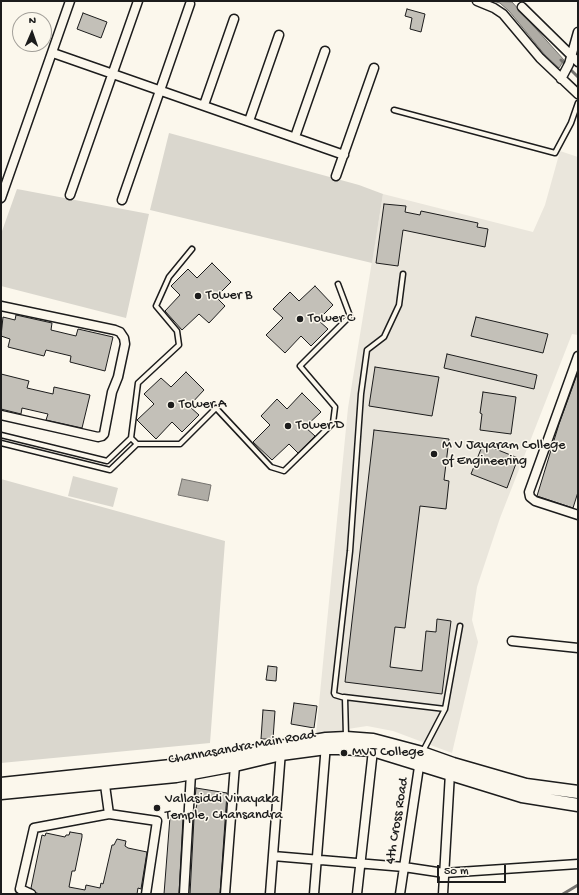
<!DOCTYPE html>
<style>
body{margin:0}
#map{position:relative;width:579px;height:895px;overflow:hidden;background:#fbf7ec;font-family:"Gochi Hand",sans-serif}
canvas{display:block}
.frame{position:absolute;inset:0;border:2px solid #1c1c1c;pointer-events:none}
.north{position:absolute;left:12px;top:12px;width:40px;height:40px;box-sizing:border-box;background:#fbf7ec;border:1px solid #a29f99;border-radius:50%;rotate:2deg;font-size:11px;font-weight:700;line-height:16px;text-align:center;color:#1c1c1c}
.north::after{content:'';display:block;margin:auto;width:14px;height:18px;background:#1c1c1c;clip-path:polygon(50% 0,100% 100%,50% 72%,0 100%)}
.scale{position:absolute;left:437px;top:865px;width:69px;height:18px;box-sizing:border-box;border:2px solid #1c1c1c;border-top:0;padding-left:5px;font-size:12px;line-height:14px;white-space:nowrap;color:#1c1c1c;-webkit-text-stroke:3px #fbf7ec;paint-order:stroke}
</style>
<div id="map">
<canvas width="579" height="895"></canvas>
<div class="frame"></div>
<div class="north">N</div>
<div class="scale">50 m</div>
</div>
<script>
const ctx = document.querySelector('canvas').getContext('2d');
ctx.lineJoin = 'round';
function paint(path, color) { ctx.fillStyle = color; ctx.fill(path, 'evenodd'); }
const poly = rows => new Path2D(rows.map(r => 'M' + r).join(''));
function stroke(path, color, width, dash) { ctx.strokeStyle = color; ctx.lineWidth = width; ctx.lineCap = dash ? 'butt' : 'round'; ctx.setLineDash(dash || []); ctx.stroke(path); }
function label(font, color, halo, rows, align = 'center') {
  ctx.font = font + ' "Gochi Hand",sans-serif'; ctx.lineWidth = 3; ctx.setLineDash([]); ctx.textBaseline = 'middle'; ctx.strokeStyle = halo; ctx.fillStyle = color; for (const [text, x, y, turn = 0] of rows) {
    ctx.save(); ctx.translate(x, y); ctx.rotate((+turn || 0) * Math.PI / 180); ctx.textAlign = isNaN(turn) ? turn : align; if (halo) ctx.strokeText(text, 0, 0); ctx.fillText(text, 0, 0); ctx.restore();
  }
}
const built = poly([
 [560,151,578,157,578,335,572,334,500,518,477,587,472,620,478,642,452,753,393,731,367,726,316,734,348,408,383,194,533,232,545,205]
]);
const green = poly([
 [169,133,359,185,383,194,372,263,150,210],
 [17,189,149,214,126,318,1,286,1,234],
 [73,476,118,488,113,507,68,496],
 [1,479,225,541,210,743,1,763]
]);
const water = poly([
 [492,1,512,2,564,60,559,68,545,55,509,11,500,3,492,1],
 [182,479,211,485,208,501,178,495,182,479]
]);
const stream = poly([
 [561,60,578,77],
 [563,894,578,885]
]);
const building = poly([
 [407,9,425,14,421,32,410,29,412,18,405,16,407,9],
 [83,13,107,22,101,38,77,29,83,13],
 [384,204,406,206,405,212,420,215,421,211,478,223,477,227,488,229,485,247,403,230,398,266,376,263,384,204],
 [212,263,231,282,216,297,225,306,209,323,199,314,182,330,165,311,180,295,171,286,188,269,197,278,212,263],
 [315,286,333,305,318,320,328,329,311,346,301,336,285,353,266,335,283,318,273,309,290,292,299,301,315,286],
 [16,315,52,323,51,330,76,336,78,329,113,337,105,371,70,362,71,356,46,350,44,356,8,347,10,339,1,336,3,317,15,320,16,315],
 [476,317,548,334,543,353,471,336,476,317],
 [447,354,537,375,534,389,444,368,447,354],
 [375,367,439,377,432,416,369,406,375,367],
 [186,372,204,390,189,406,199,415,182,432,172,422,156,439,137,420,154,404,144,394,161,378,171,387,186,372],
 [578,372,578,492,573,508,537,496,559,424,578,372],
 [1,374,29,381,27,388,53,394,54,387,90,395,82,428,46,420,48,414,22,408,21,414,1,409,1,374],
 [483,392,516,397,511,434,480,430,482,414,480,413,483,392],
 [302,393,321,412,305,427,315,436,298,453,289,444,272,460,253,442,270,425,261,416,277,399,287,409,302,393],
 [374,430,449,439,444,480,449,481,446,509,420,506,405,628,395,627,390,667,422,671,426,631,436,632,437,619,451,621,442,694,345,682,374,430],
 [483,444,518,458,507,488,471,474,483,444],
 [268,666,277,667,276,681,266,680,268,666],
 [294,703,317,706,314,728,291,724,294,703],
 [263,710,275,711,273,739,261,739,263,710],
 [196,788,227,793,220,894,190,894,194,818,198,799,195,798,196,788],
 [170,817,183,818,179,894,164,894,170,817],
 [70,832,82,834,82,837,75,871,72,871,69,887,85,890,86,885,100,888,101,883,103,884,104,880,112,845,114,845,117,839,126,841,125,846,128,848,147,852,141,889,138,888,137,894,41,894,36,893,31,888,42,835,45,836,46,833,65,837,66,835,69,835,70,832]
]);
const lane = poly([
 [394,110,555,153,571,123,578,103],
 [1,435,107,461,131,438,138,383,179,345,177,331,156,306,169,277,192,249],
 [131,438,137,444,180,444,216,408,271,467,284,471,333,423,335,407,300,366,350,316,338,284],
 [1,443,110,470,137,444],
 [344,697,445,709],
 [346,736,345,698,335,695,334,693,350,551,361,394,367,350,384,337,399,305,403,274],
 [423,751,445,709,460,626]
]);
const street = poly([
 [477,1,494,8,503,14,540,58,578,94],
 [522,7,578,62],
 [53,53,344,155],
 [561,79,569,64,578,32],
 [204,105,234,19],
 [249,121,279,35],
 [295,137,325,51],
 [336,176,374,68],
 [70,195,138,1],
 [1,198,70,1],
 [122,200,190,4],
 [1,306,115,330,120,332,124,338,125,344,118,377,112,392,104,434,102,436,98,437,1,415],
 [578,356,529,492,530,497,535,501,578,515],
 [512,641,578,648],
 [104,778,109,814,157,821,146,894],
 [273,856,404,867,444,873,578,864],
 [31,894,20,889,34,828,109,814],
 [184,894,191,773],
 [225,894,235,765],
 [270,894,281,751],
 [314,894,326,744],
 [357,894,373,750],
 [400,894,420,760],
 [443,894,450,773]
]);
const secondary = poly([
 [1,784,171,766,326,739,346,738,373,740,422,753,453,764,526,785,578,792],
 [1,793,176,776,235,765,281,754,326,748,342,748,373,750,522,796,578,805]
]);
const markers = [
 [198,296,4,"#1c1c1c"],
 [300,319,4,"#1c1c1c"],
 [171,405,4,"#1c1c1c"],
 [288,426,4,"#1c1c1c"],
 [434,454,4,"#1c1c1c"],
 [344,753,4,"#1c1c1c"],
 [157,808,4,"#1c1c1c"]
];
const poiNames = [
 ["Tower B",206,296],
 ["Tower C",308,319],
 ["Tower A",179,405],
 ["Tower D",296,426],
 ["M V Jayaram College",442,446],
 ["of Engineering",442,462],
 ["MVJ College",352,753],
 ["Vallasiddi Vinayaka",165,800],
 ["Temple, Chansandra",165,816]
];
const streetNames = [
 ["Channasandra Main Road",242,748,-10],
 ["4th Cross Road",398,821,-81]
];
paint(built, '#eae6dc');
paint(green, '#dad7ce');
paint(water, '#afaca5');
stroke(water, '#74726e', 1);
stroke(stream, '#74726e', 3);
paint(building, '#c3c0b8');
stroke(building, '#1c1c1c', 1);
stroke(lane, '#1c1c1c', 7);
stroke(street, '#1c1c1c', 11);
stroke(secondary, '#1c1c1c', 15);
stroke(lane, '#fbf7ec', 4);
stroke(street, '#fbf7ec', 8);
stroke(secondary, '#fbf7ec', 12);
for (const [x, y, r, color] of markers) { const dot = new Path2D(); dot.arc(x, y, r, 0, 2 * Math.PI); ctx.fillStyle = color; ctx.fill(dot); stroke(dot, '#fbf7ec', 1.5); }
label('14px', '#1c1c1c', '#fbf7ec', poiNames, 'left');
label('14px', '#1c1c1c', '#fbf7ec', streetNames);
</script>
